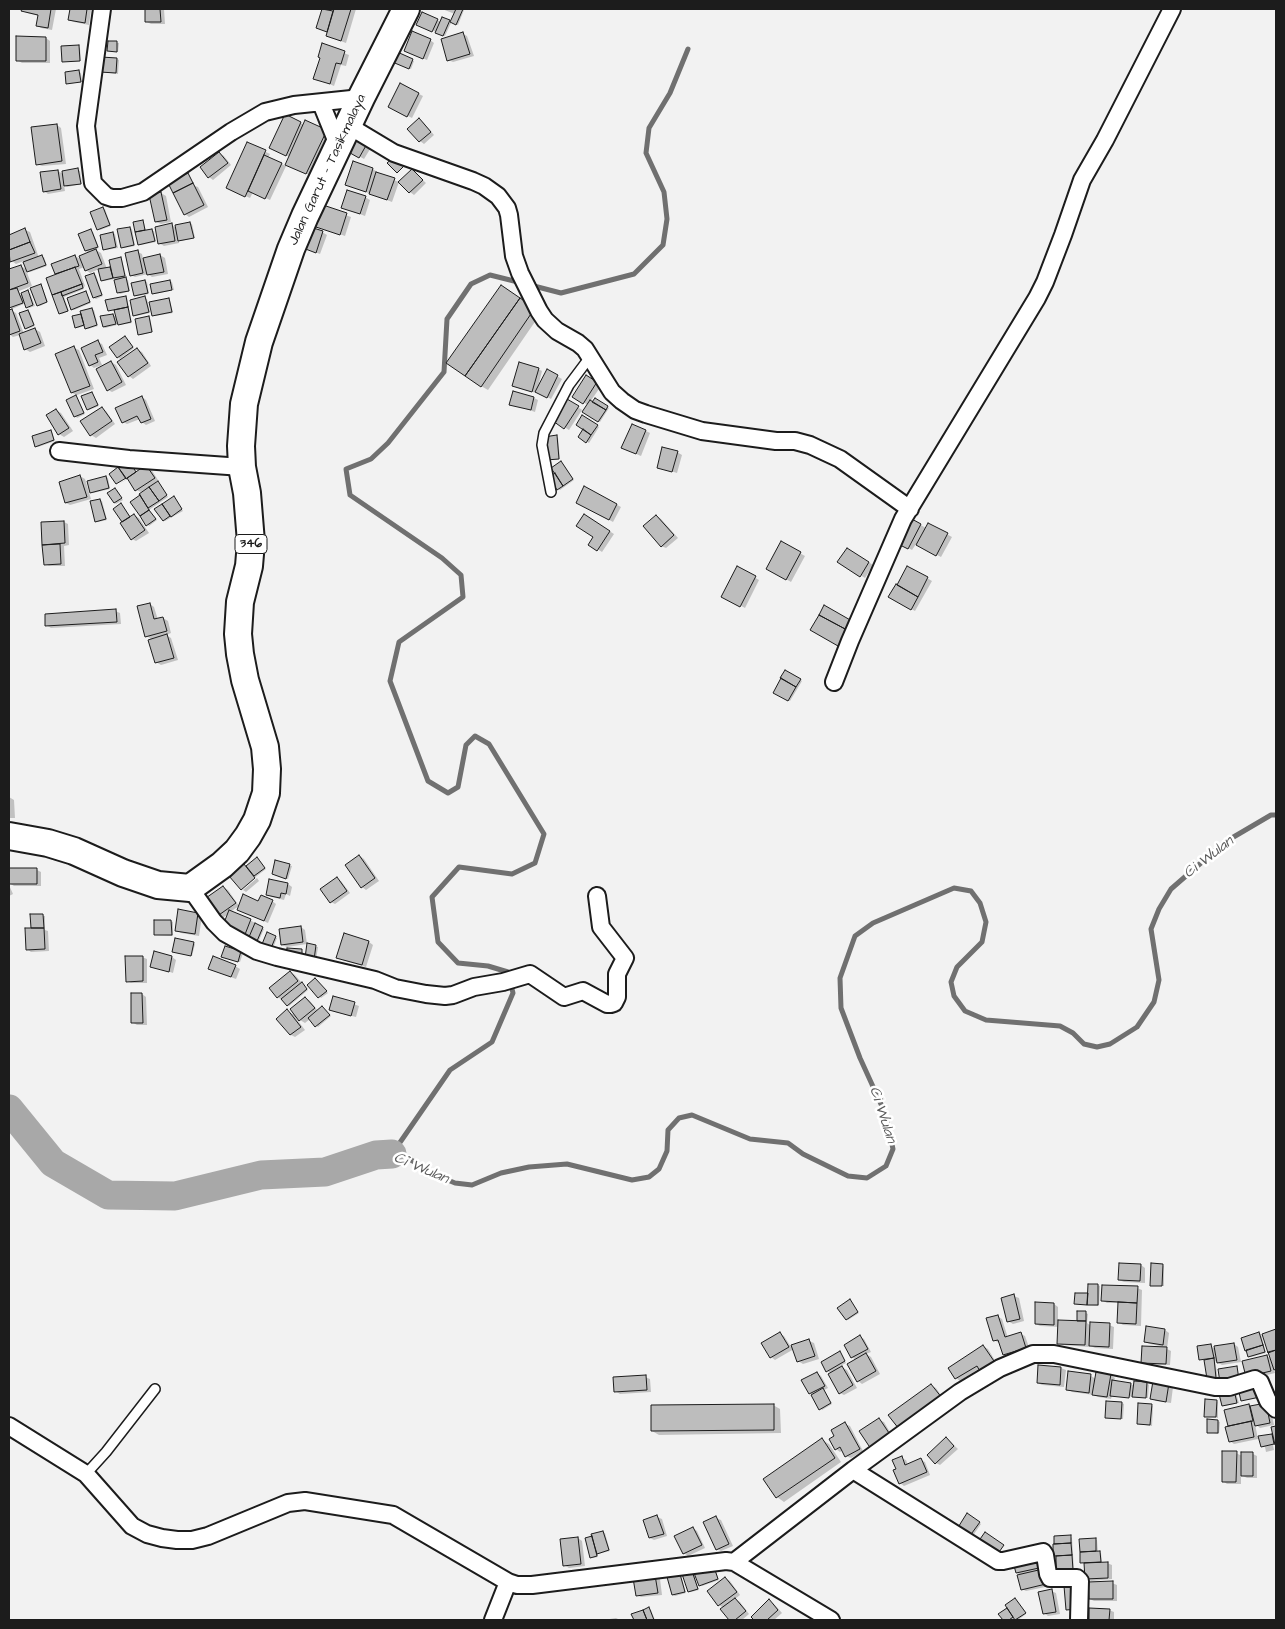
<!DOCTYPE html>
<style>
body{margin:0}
#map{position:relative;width:1285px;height:1629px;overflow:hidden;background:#f2f2f2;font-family:"Architects Daughter",sans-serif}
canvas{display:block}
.frame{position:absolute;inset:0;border:10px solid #1c1c1c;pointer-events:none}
</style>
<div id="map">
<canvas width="1285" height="1629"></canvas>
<div class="frame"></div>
</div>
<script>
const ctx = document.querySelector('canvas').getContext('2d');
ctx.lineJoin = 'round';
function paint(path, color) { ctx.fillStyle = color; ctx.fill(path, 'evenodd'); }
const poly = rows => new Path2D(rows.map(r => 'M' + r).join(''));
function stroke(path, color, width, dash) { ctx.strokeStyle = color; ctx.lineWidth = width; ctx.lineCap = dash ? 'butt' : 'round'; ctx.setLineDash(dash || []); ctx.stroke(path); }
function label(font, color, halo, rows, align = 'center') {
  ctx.font = font + ' "Architects Daughter",sans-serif'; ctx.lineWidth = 5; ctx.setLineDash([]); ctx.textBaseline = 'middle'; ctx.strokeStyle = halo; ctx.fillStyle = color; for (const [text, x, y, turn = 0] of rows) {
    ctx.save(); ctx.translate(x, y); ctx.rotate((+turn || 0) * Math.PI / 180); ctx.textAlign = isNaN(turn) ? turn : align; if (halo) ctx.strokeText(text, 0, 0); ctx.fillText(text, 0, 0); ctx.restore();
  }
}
const shadow = poly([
 [23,9,56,9,52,30,41,28,37,25,39,16,27,13,23,11],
 [71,9,91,10,89,25,74,22,69,20],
 [146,9,164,9,165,24,151,24,147,22],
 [324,9,334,13,335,9,356,9,346,43,332,38,327,36,328,31,318,28],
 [442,9,462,9,464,10,458,25,452,22,455,14],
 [442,19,451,23,445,36,418,24,437,20,441,22],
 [463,34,467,36,474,56,453,62,448,60],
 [46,38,50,41,50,63,22,63,17,60],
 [430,40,434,43,427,60,410,53],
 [109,42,119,43,118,52,108,50],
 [323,45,349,55,346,66,341,65,334,86,315,78,321,58],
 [78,47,80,48,81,61,63,61],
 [395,52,414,61,411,69,392,60],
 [117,59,119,60,118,74,101,72],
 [79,72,81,73,82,82,67,83],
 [401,85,423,96,412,118,390,107],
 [419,120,423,122,434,135,424,144,420,141],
 [300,123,330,134,311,176,287,164,270,200,253,192,250,198,232,190,248,143,270,154,268,158,286,166,290,157,275,150],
 [57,125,61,128,66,164,42,166,37,164],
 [352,135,372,146,364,159,345,148],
 [219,153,224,156,231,165,213,180,209,177],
 [354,163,373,169,377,172,377,174,399,182,392,202,347,185],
 [78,170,80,171,82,184,67,187,64,185,65,191,48,194,44,191,58,171,63,174],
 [412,170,426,183,414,195,410,192],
 [188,175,195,186,198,187,208,207,189,217,185,214],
 [161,193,166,196,171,222,161,224,156,222],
 [365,197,370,200,365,216,343,208],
 [320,206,351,217,345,236,319,227],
 [103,208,105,209,111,226,100,230,98,229],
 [143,222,144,223,146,231,154,231,156,242,141,245,139,244,135,223],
 [190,223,192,224,195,238,181,241,179,240,179,243,164,246,159,243,171,225,175,227],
 [130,228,132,229,135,246,124,248,122,247],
 [25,230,30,232,39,258,44,257,47,266,30,272,26,270,32,286,19,291,20,295,28,292,30,293,35,306,29,308,26,303,12,309,9,304,9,271,21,266,27,270,24,261,16,264,12,261,9,253,9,236],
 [91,231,93,232,99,248,94,249,101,253,107,269,112,268,121,259,122,260,126,276,123,277,128,280,130,291,120,294,118,292,115,279,104,281,102,280,99,269,90,273,86,270,85,267,79,269,85,286,84,287,84,289,64,297,69,311,62,314,60,313,47,279,57,275,53,264,75,256,82,260,90,253,86,251],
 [322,232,327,235,320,254,304,248],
 [113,233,115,234,118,248,106,250,105,249],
 [138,252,142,254,143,259,160,255,165,258,168,274,152,277,148,274,135,277,131,275],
 [94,274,96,275,103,296,96,299,94,298],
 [145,281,147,282,149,294,137,296,135,295],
 [170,281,172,282,174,290,155,294,153,293],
 [40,285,42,286,48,302,40,306,38,305],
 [501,286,541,313,488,390,481,386],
 [86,293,91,303,74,310,72,309],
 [125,297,127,298,132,323,120,325,116,323,117,325,105,328,104,327,113,315,117,317,116,310,109,310],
 [145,298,147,299,150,313,136,316,134,315],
 [168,299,170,300,173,313,155,316,153,315],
 [92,309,94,310,98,326,88,329,85,326,78,328,76,327,82,315],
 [12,311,16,313,24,334,35,329,40,332,45,346,30,352,25,349,20,335,13,337,9,334,9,312],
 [28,311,30,312,35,326,27,329,26,328],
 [148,317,150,318,153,332,141,335,140,334],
 [127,339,134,348,120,359,111,347],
 [98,342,102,344,107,355,99,358,102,365,94,368,90,365],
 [74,348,79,350,94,389,77,395,72,393],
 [137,349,142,352,151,366,133,379,129,376],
 [111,362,116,365,126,385,112,392,108,390],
 [538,369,542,371,538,387,548,371,562,379,551,399,537,391,536,393,518,388],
 [586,376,601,386,590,402,593,403,595,399,609,408,600,422,582,410,569,430,555,421,568,401,584,411,588,405,573,396],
 [92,393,99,406,89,410,88,409],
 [76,397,85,414,77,418,68,401],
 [142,397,146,400,155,421,146,425,142,422,140,419,127,424,123,422],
 [534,398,538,400,535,412,511,404],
 [102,408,106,411,115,424,96,438,91,435],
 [56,410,61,413,73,431,64,437,59,434],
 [583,417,599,427,589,443,580,437,585,429],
 [50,431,52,432,55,441,38,447,36,446],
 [646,431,650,433,641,456,627,450],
 [556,437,558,438,560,459,549,460,548,459],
 [677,452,682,455,677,473,658,467],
 [562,463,574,480,560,490,558,489,556,474],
 [146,466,151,469,158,480,156,482,160,484,168,497,149,510,157,520,149,526,132,502,147,491,146,489,141,492,136,490,129,478,119,484],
 [80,476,85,479,91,499,70,505,66,503],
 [106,477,108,478,110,489,93,493,91,492],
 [585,488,621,507,613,522,578,502],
 [117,490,123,500,116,504,115,503],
 [174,498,183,511,165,521,156,510],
 [100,500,102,501,107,520,98,522,96,521],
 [123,506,131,518,134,515,139,518,149,533,136,541,132,539,124,523],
 [585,516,614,534,602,552,590,544,595,537],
 [657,516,661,519,678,538,666,548,661,546],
 [910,519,926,528,928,524,952,537,941,557,916,544,912,550,898,542],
 [64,522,68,524,69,545,64,546,65,566,49,566,45,564,42,523],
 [781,543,805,556,791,582,767,568],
 [848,549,873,565,865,578,839,562],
 [908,567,932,581,915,611,890,597],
 [738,568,759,580,745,608,723,596],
 [150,604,154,607,158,620,163,618,168,621,171,633,166,635,171,638,178,660,161,665,156,662,152,640,147,636],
 [115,611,120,613,121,624,51,628,46,625],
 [785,672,802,681,790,701,775,693],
 [9,797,14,800,15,818,9,818],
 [360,856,364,859,379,881,366,890,362,887],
 [257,858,266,869,241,888,244,865,247,867],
 [276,861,292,866,288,879,275,875],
 [37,870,41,872,41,886,14,886,9,883],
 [257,878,259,881,246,892,243,890],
 [337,878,341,881,350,893,335,904,331,902],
 [288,884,292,887,290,896,286,894,284,900,272,897,267,895],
 [9,885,13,894,9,896],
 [223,887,228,890,239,906,230,912,250,920,255,923,254,925,264,929,259,940,250,936,249,939,228,930,230,913,221,919,217,916],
 [272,901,276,904,268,923,243,912],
 [198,914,202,916,199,936,181,933,176,930],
 [32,915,45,916,45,930,48,931,49,951,31,952,27,949,32,929],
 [171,921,173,922,173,936,156,935],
 [301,927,305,930,307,944,287,947,282,945],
 [267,934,277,938,271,953],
 [369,942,373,945,366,967,342,960],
 [193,943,195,944,192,956,175,952],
 [308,945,318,947,316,960,308,959],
 [225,947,243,953,240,962,224,957],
 [142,957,147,959,147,983,131,983,127,981],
 [172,957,176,960,173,973,152,966],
 [235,966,240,969,236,979,214,971],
 [290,972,295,975,308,990,289,1006,278,997],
 [315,979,328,993,321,998,309,985],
 [142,994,146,997,147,1025,137,1025,132,1022],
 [334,997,359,1006,356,1017,335,1012],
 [306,998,310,1001,318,1011,323,1007,331,1016,318,1027,310,1019,305,1023,295,1017,305,1030,295,1037,291,1035,278,1019,287,1011,297,1016],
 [1141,1265,1145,1268,1145,1283,1124,1282,1119,1280],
 [1163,1265,1164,1266,1164,1286,1153,1286],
 [1098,1285,1100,1286,1099,1306,1076,1304,1089,1294],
 [1137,1288,1142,1290,1141,1326,1123,1325,1118,1322,1119,1303,1107,1303,1102,1300],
 [1014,1296,1019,1298,1024,1321,1013,1324,1008,1321],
 [850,1301,859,1313,848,1320,847,1319],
 [1054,1304,1058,1307,1058,1321,1082,1322,1086,1313,1088,1314,1087,1323,1091,1326,1109,1325,1114,1327,1113,1349,1095,1348,1089,1345,1089,1347,1063,1345,1058,1343,1059,1327,1040,1326,1036,1324],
 [997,1316,1002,1319,1008,1338,1021,1334,1025,1336,1030,1350,1008,1357,1004,1355,999,1343,994,1340],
 [1165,1330,1169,1333,1167,1349,1171,1351,1170,1365,1146,1365,1142,1362,1165,1348,1165,1347,1150,1344,1145,1342],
 [1276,1331,1276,1370,1274,1369,1275,1373,1251,1379,1267,1356,1271,1359,1264,1334],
 [1259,1333,1261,1334,1266,1353,1251,1357,1249,1356],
 [780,1334,784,1336,791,1347,809,1341,814,1343,819,1359,803,1364,798,1361,794,1349,775,1360,771,1357],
 [860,1337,864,1339,871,1352,866,1354,871,1357,880,1374,862,1384,858,1381,856,1360,852,1357],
 [1234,1344,1238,1347,1241,1362,1222,1365,1215,1361,1218,1379,1210,1380,1205,1360,1200,1360,1211,1345,1213,1348],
 [983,1346,988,1349,999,1367,980,1368,960,1381,956,1378],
 [841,1354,846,1363,840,1366,847,1370,857,1388,844,1395,840,1393,831,1373,827,1371],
 [1039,1366,1061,1368,1066,1370,1064,1387,1042,1385,1038,1383],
 [817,1373,821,1376,828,1388,824,1390,832,1404,822,1410,810,1393],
 [1069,1373,1091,1376,1096,1379,1110,1375,1115,1378,1114,1381,1131,1384,1134,1386,1135,1383,1147,1383,1149,1385,1148,1398,1114,1395,1114,1397,1112,1396,1111,1399,1098,1397,1094,1395,1072,1392,1068,1389],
 [645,1377,650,1379,651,1392,620,1394,615,1391],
 [1169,1384,1173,1387,1171,1403,1156,1401,1152,1398],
 [932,1386,936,1388,945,1401,904,1430],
 [1236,1393,1239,1403,1225,1406,1223,1405,1221,1395],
 [1217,1401,1218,1402,1218,1418,1206,1416],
 [1122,1403,1124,1404,1123,1419,1108,1418],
 [773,1405,780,1409,781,1433,659,1435,652,1431],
 [1151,1405,1153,1406,1152,1426,1138,1424],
 [1249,1406,1252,1407,1270,1407,1274,1425,1260,1428,1255,1424,1258,1439,1234,1444,1230,1441,1229,1427,1225,1411],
 [879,1420,884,1422,894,1439,876,1451],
 [1218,1421,1220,1422,1219,1434,1208,1432],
 [845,1424,850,1426,863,1451,851,1458,846,1456,843,1450,840,1452,836,1449,835,1436],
 [1276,1427,1276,1445,1273,1445,1274,1450,1266,1452,1265,1447,1262,1446,1260,1437,1274,1435,1272,1428],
 [946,1438,958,1449,940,1465,936,1463],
 [822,1440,829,1444,841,1462,784,1502,777,1497],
 [1236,1453,1242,1456,1253,1454,1257,1456,1257,1478,1247,1478,1241,1475,1241,1484,1227,1484,1223,1481],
 [901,1458,906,1460,908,1465,921,1460,925,1462,930,1475,904,1486,900,1483,898,1470],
 [968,1515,981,1524,972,1537,959,1528],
 [657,1517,662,1519,667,1536,654,1540,650,1538],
 [716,1518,721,1520,733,1546,721,1551,717,1549],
 [693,1528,697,1531,705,1548,688,1556,684,1553],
 [603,1532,605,1533,610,1551,598,1554,598,1557,593,1558,591,1557,586,1539],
 [1071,1537,1072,1538,1074,1570,1059,1571,1057,1556,1055,1555],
 [578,1538,582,1541,585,1566,569,1568,564,1565],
 [1095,1539,1097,1540,1098,1552,1101,1553,1102,1563,1107,1563,1112,1565,1112,1579,1091,1581,1086,1578,1085,1563,1082,1562,1080,1540],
 [1036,1557,1050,1586,1026,1591,1022,1589,1021,1575,1017,1573],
 [713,1568,715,1569,719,1580,702,1586,697,1577,695,1578,699,1590,691,1592,689,1591,683,1575,693,1573,694,1575],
 [680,1575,681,1576,686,1593,675,1596,673,1595],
 [655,1576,660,1579,662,1595,641,1597,637,1595],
 [725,1578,730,1581,740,1595,735,1599,740,1602,749,1614,742,1620,730,1620,722,1610,724,1608,719,1605],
 [1112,1583,1117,1585,1117,1601,1094,1601,1090,1599],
 [1051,1591,1056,1593,1060,1614,1048,1616,1044,1613],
 [1015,1600,1026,1614,1018,1620,1015,1618,1012,1620,1005,1620,1000,1614,1008,1608],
 [770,1601,774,1604,782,1613,774,1620,756,1620,752,1617],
 [649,1609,651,1610,655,1620,635,1620,633,1615],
 [1090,1609,1109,1610,1114,1612,1114,1620,1090,1620],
 [616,1618,620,1620,603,1620]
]);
const stream = poly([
 [522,283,490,275,471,284,447,319,444,372,388,443,371,459,346,469,350,495,442,558,461,575,463,597,399,642,390,681,428,781,448,793,458,787,466,745,475,736,489,744,544,834,535,863,512,874,459,867,432,897,438,942,458,963,488,966,508,972,513,993,492,1042,450,1070,392,1154,406,1157,438,1176,455,1183,472,1185,501,1173,529,1167,567,1164,632,1180,649,1177,659,1169,667,1151,668,1130,679,1118,692,1115,750,1139,788,1143,803,1154,848,1176,867,1178,886,1166,893,1149,885,1113,860,1058,841,1008,840,978,855,936,873,923,954,888,971,891,980,903,986,922,982,942,957,967,951,982,954,996,965,1011,986,1020,1060,1026,1073,1033,1084,1044,1097,1047,1110,1044,1137,1027,1154,1002,1159,980,1151,929,1159,909,1171,889,1225,842,1271,815,1276,815],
 [530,285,561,293,634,274,663,245,667,219,664,192,646,153,649,128,670,93,688,49]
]);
const river = poly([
 [9,1109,53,1163,108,1195,175,1196,261,1175,325,1172,376,1155,392,1154]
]);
const building = poly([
 [22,9,51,9,48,28,36,26,38,15,21,11,22,9],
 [70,9,87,9,85,23,68,20,70,9],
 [145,9,160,9,161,22,145,22,145,9],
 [322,9,333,11,327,32,316,28,322,9],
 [334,9,351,9,341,41,326,36,334,9],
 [456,9,463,9,456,25,450,22,456,9],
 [422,12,438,19,432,32,416,25,422,12],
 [442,17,450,20,443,36,435,33,442,17],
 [412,31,431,39,423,59,404,51,412,31],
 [463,32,470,54,447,61,441,39,463,32],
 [16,36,46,37,46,61,16,61,16,36],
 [108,41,117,41,117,52,107,51,108,41],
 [322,43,345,51,341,64,336,63,330,84,313,79,320,58,318,57,322,43],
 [79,45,80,61,62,62,61,46,79,45],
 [395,51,413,59,409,69,390,61,395,51],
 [101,57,117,58,116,73,100,72,101,57],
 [79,70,81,82,66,84,65,72,79,70],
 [400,83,419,93,407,117,388,107,400,83],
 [285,114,301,122,286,156,269,148,285,114],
 [419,118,431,132,419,142,407,129,419,118],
 [305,120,327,130,306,174,285,165,305,120],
 [57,124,62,161,36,165,31,127,57,124],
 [352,133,368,142,359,158,343,149,352,133],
 [247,142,266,150,245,197,226,188,247,142],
 [219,152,228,163,208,178,200,167,219,152],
 [264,155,282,163,265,199,248,191,264,155],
 [394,157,404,166,397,173,387,163,394,157],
 [353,161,373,168,366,192,345,185,353,161],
 [78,168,81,184,64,186,62,171,78,168],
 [412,169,423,180,409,193,398,182,412,169],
 [58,170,61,189,43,192,40,172,58,170],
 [376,172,395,178,387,200,369,194,376,172],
 [188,173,193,183,173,193,168,183,188,173],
 [193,183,204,205,184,215,173,193,193,183],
 [347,190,366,196,360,214,341,208,347,190],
 [161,192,167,220,155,222,149,195,161,192],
 [320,204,347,213,340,235,313,226,320,204],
 [103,207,110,225,97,230,90,212,103,207],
 [143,220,145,230,135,232,133,222,143,220],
 [190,222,194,238,178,241,175,225,190,222],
 [172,223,175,241,158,244,155,227,172,223],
 [130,227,134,245,121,248,117,229,130,227],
 [310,227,323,231,316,253,303,248,310,227],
 [25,228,30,242,9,250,9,235,25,228],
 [91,229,98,247,85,251,78,234,91,229],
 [152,229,155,241,138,245,135,232,152,229],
 [113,232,116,247,103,250,100,235,113,232],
 [30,242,35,253,10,262,9,250,30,242],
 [96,249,102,264,85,271,79,256,96,249],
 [138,250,143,273,130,276,125,253,138,250],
 [160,254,164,272,147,275,143,258,160,254],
 [42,255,46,265,27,272,23,262,42,255],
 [75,255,79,266,55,274,51,264,75,255],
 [121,257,125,276,113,278,109,260,121,257],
 [21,265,28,283,9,290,9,269,21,265],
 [75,267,82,284,52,295,46,278,75,267],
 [110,267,113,278,101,281,98,269,110,267],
 [94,273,102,295,93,298,85,276,94,273],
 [126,277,129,291,117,293,114,280,126,277],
 [145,280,148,293,134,296,131,283,145,280],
 [170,280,172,290,152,294,150,284,170,280],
 [41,284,47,302,37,306,30,288,41,284],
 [82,284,83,288,62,296,61,292,82,284],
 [501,285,520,298,465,376,446,363,501,285],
 [17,288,23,303,9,308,9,290,17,288],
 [28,290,33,305,26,308,21,293,28,290],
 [86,291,90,302,71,310,67,298,86,291],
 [61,292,68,311,59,314,52,295,61,292],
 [126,296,128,307,108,311,105,300,126,296],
 [145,296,149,312,133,316,130,300,145,296],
 [169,298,172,312,152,316,149,302,169,298],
 [520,298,535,308,481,387,465,376,520,298],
 [128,307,131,322,118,325,114,310,128,307],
 [92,308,97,325,85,329,80,311,92,308],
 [12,309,20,331,9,335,9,310,12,309],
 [28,310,34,325,25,329,19,313,28,310],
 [81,314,84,325,75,328,72,316,81,314],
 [113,314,116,324,103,327,100,316,113,314],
 [149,316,152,332,138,335,135,319,149,316],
 [35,328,41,343,24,350,19,334,35,328],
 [125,336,133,347,117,358,109,347,125,336],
 [98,340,103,352,95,355,98,362,89,366,81,348,98,340],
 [74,346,90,386,71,393,55,354,74,346],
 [137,348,148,363,128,377,117,362,137,348],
 [111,361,122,382,107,391,96,369,111,361],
 [519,362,539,368,532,392,512,386,519,362],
 [547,369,558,375,547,398,535,392,547,369],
 [586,375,597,382,583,404,572,397,586,375],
 [513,391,534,397,531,410,509,405,513,391],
 [92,392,98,405,87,410,81,396,92,392],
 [76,395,84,413,74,417,66,400,76,395],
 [142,396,151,419,141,423,137,416,122,423,115,408,142,396],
 [595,398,608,406,606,410,592,402,595,398],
 [567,399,579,406,564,429,553,421,567,399],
 [590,400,606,410,598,422,582,412,590,400],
 [102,407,112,421,90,436,80,421,102,407],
 [56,409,69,428,58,435,46,415,56,409],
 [582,415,598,425,591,435,576,425,582,415],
 [632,424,646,430,636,454,621,448,632,424],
 [583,429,591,435,586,443,578,437,583,429],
 [51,430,54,440,35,447,32,436,51,430],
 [557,435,559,459,546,460,544,437,557,435],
 [662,447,678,451,672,472,657,468,662,447],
 [129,461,136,472,126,479,118,467,129,461],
 [561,461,573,479,563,486,551,468,561,461],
 [146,465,155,478,135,491,127,478,146,465],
 [118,467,126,478,116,484,109,474,118,467],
 [555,473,563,486,557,490,549,477,555,473],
 [80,475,87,497,65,503,59,482,80,475],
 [106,476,109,488,90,493,87,481,106,476],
 [158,481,167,495,159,501,149,487,158,481],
 [584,486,617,504,609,520,576,503,584,486],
 [149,487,159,501,148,508,139,494,149,487],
 [115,488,122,498,114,503,107,493,115,488],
 [140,495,149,510,140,516,130,502,140,495],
 [174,496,182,509,171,517,162,504,174,496],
 [100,499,106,519,95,522,90,501,100,499],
 [121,503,130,517,122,522,113,509,121,503],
 [162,504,170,516,163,521,154,509,162,504],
 [149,510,156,519,146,526,140,516,149,510],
 [134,514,145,530,131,540,120,523,134,514],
 [584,514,610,531,597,551,588,545,593,537,576,526,584,514],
 [656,515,674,535,661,547,643,526,656,515],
 [910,518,921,524,908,549,896,543,910,518],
 [64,521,65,543,42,545,41,522,64,521],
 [928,523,948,533,936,556,916,545,928,523],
 [781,541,801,552,786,580,766,569,781,541],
 [60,544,61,564,44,565,42,545,60,544],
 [847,548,869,562,860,577,837,562,847,548],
 [737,566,756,576,740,607,721,597,737,566],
 [907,566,928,577,918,597,897,585,907,566],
 [896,584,918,597,911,610,888,597,896,584],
 [150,603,154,619,163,617,167,631,145,637,137,606,150,603],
 [824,605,852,621,847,630,819,615,824,605],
 [116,609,117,622,45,626,45,614,116,609],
 [819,615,847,630,838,646,810,630,819,615],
 [167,634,174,658,155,663,148,640,167,634],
 [785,670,801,679,796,687,780,678,785,670],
 [781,678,796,687,788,701,773,693,781,678],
 [359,855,375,878,361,888,345,865,359,855],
 [257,857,265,868,254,876,246,866,257,857],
 [275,860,290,864,286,879,272,874,275,860],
 [244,864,255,878,241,890,229,876,244,864],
 [9,868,37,868,37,884,9,884,9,868],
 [337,877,347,891,330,903,320,889,337,877],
 [269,879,288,883,286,894,281,893,280,898,266,895,269,879],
 [223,886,236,903,216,917,203,900,223,886],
 [243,894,258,901,261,895,273,900,264,921,237,910,243,894],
 [178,909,198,913,195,934,175,931,178,909],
 [229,910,251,919,244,937,222,928,229,910],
 [30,914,43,914,44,928,31,928,30,914],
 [154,920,171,920,172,935,154,935,154,920],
 [255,923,263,927,257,941,249,937,255,923],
 [301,926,303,942,281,945,279,929,301,926],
 [25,928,44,928,45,949,26,950,25,928],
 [267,932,276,936,269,953,260,949,267,932],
 [344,933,369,941,362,965,336,958,344,933],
 [175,938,194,942,191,956,172,952,175,938],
 [307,943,316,945,314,960,305,958,307,943],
 [225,946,241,951,238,962,221,957,225,946],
 [287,948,302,949,302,957,286,956,287,948],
 [154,951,172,956,169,972,150,967,154,951],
 [125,956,143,956,143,981,126,982,125,956],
 [213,956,236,965,231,977,208,969,213,956],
 [290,971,298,981,277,998,269,988,290,971],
 [315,978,327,991,318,998,307,985,315,978],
 [302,982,307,989,287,1006,281,999,302,982],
 [131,993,142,993,143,1023,131,1023,131,993],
 [333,996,355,1002,351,1016,329,1010,333,996],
 [305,997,315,1008,299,1021,290,1009,305,997],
 [322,1006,330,1015,315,1027,308,1018,322,1006],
 [287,1009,301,1027,290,1035,276,1019,287,1009],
 [1119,1263,1141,1264,1140,1281,1118,1280,1119,1263],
 [1151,1263,1163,1264,1162,1286,1150,1286,1151,1263],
 [1088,1284,1098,1284,1098,1305,1087,1305,1088,1284],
 [1102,1285,1138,1286,1137,1303,1101,1301,1102,1285],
 [1075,1293,1088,1293,1087,1305,1074,1304,1075,1293],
 [1014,1294,1020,1319,1007,1322,1001,1298,1014,1294],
 [850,1299,858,1312,846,1320,837,1308,850,1299],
 [1035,1302,1054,1303,1054,1325,1035,1324,1035,1302],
 [1118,1302,1137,1303,1136,1324,1117,1323,1118,1302],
 [1077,1311,1086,1311,1086,1321,1077,1321,1077,1311],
 [998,1315,1005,1337,1021,1332,1026,1348,1003,1355,998,1340,993,1341,986,1318,998,1315],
 [1058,1320,1086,1321,1085,1345,1057,1344,1058,1320],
 [1090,1322,1110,1323,1109,1347,1089,1346,1090,1322],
 [1146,1326,1165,1329,1163,1345,1144,1342,1146,1326],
 [1276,1329,1276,1350,1268,1353,1262,1334,1276,1329],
 [780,1332,789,1347,770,1358,761,1343,780,1332],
 [1259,1332,1263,1345,1245,1351,1241,1338,1259,1332],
 [860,1335,868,1349,851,1358,844,1345,860,1335],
 [809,1339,815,1356,797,1362,791,1345,809,1339],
 [1234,1343,1237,1360,1217,1363,1214,1346,1234,1343],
 [1211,1344,1214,1358,1199,1360,1197,1346,1211,1344],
 [983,1345,996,1364,981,1373,977,1366,955,1379,948,1368,983,1345],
 [1263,1345,1265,1352,1248,1357,1246,1350,1263,1345],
 [1142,1346,1167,1347,1166,1364,1141,1363,1142,1346],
 [1276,1350,1276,1369,1274,1370,1268,1352,1276,1350],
 [840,1351,845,1361,826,1372,821,1362,840,1351],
 [866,1353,876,1371,857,1382,847,1364,866,1353],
 [1267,1355,1271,1371,1246,1377,1242,1361,1267,1355],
 [1214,1358,1216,1378,1207,1379,1204,1360,1214,1358],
 [1038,1365,1061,1367,1060,1385,1037,1383,1038,1365],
 [842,1366,853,1385,839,1394,828,1374,842,1366],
 [1237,1366,1239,1380,1220,1383,1218,1369,1237,1366],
 [1068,1371,1091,1374,1089,1393,1066,1390,1068,1371],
 [817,1372,825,1386,809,1394,801,1380,817,1372],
 [1096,1372,1111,1374,1107,1397,1092,1395,1096,1372],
 [646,1375,647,1390,614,1392,613,1377,646,1375],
 [1112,1380,1131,1383,1129,1398,1110,1396,1112,1380],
 [1134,1381,1147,1382,1146,1398,1132,1397,1134,1381],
 [1153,1381,1169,1383,1166,1402,1150,1399,1153,1381],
 [1257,1383,1260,1397,1241,1401,1238,1388,1257,1383],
 [931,1384,942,1398,899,1429,888,1415,931,1384],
 [823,1388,831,1403,819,1410,811,1395,823,1388],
 [1234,1390,1237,1403,1222,1406,1219,1394,1234,1390],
 [1205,1399,1217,1400,1216,1417,1204,1417,1205,1399],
 [1106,1401,1122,1402,1121,1419,1105,1418,1106,1401],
 [1138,1403,1152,1404,1150,1425,1137,1424,1138,1403],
 [1266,1403,1270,1423,1255,1426,1250,1406,1266,1403],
 [774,1404,774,1430,651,1431,651,1405,774,1404],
 [1249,1404,1253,1421,1228,1426,1224,1410,1249,1404],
 [879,1418,891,1436,871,1449,859,1431,879,1418],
 [1207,1419,1218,1420,1218,1433,1207,1433,1207,1419],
 [1251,1421,1254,1437,1229,1442,1225,1427,1251,1421],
 [845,1422,860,1449,845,1457,840,1447,835,1450,829,1439,834,1436,831,1430,845,1422],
 [1276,1426,1276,1444,1275,1445,1271,1427,1276,1426],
 [1272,1434,1274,1444,1261,1447,1258,1436,1272,1434],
 [946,1437,954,1446,935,1464,927,1455,946,1437],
 [822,1438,835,1458,776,1498,763,1479,822,1438],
 [1222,1451,1237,1451,1236,1482,1222,1482,1222,1451],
 [1241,1452,1253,1452,1253,1476,1241,1476,1241,1452],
 [902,1456,905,1465,921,1458,927,1472,899,1484,893,1470,896,1469,892,1460,902,1456],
 [967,1513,980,1522,969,1537,957,1529,967,1513],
 [657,1515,664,1534,649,1538,643,1520,657,1515],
 [716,1516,729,1544,716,1550,703,1522,716,1516],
 [693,1527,702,1545,683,1554,674,1536,693,1527],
 [603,1531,609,1550,597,1554,591,1534,603,1531],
 [985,1532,1004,1545,997,1555,978,1542,985,1532],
 [1071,1535,1071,1543,1054,1544,1054,1536,1071,1535],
 [592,1536,597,1556,590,1558,585,1538,592,1536],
 [578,1537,581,1564,563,1566,560,1539,578,1537],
 [1096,1538,1096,1551,1080,1552,1079,1539,1096,1538],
 [1071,1543,1072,1555,1053,1556,1053,1544,1071,1543],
 [1100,1551,1101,1562,1080,1563,1080,1552,1100,1551],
 [1072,1555,1073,1570,1056,1571,1056,1556,1072,1555],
 [1036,1556,1039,1568,1016,1573,1013,1562,1036,1556],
 [1108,1562,1108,1578,1085,1579,1084,1563,1108,1562],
 [714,1567,718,1579,699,1586,694,1573,714,1567],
 [1043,1569,1046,1584,1021,1590,1017,1575,1043,1569],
 [692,1571,698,1589,688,1592,682,1574,692,1571],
 [680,1574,685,1592,672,1595,667,1577,680,1574],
 [655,1575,658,1593,636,1596,633,1578,655,1575],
 [725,1577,737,1592,718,1606,707,1591,725,1577],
 [1113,1581,1113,1599,1089,1599,1088,1582,1113,1581],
 [1076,1585,1078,1609,1066,1610,1064,1586,1076,1585],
 [1052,1589,1056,1612,1043,1614,1038,1592,1052,1589],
 [735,1598,746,1611,735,1620,729,1620,720,1609,735,1598],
 [1015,1598,1026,1613,1015,1620,1005,1605,1015,1598],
 [769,1599,778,1610,767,1620,754,1620,751,1617,769,1599],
 [649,1607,654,1620,647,1620,643,1610,649,1607],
 [1007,1608,1013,1617,1009,1620,1003,1620,998,1614,1007,1608],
 [1089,1608,1110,1609,1109,1620,1089,1620,1089,1608],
 [643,1610,647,1620,634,1620,631,1614,643,1610]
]);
const service = poly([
 [551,492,542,445,544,433,569,385,590,357],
 [86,1474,106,1452,155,1389]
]);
const minor = poly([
 [102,9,86,126,93,183,106,196,112,198,122,198,143,192,231,132,265,112,294,105,361,98],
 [321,103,338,145],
 [349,126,394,153,473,181,484,186,498,196,507,208,509,215,514,256,520,273,539,311,545,320,557,331,578,343,585,349,612,392,622,401,635,410,646,414,702,431,776,441,795,441,810,445,840,459,910,509],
 [59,451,129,459,242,467],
 [834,682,850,641,903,519,1037,298,1045,282,1063,235,1082,180,1105,140,1172,9],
 [190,888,214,922,225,933,257,951,277,957,375,980,395,988,426,994,445,996,453,995,474,987,503,982,530,974,564,997,583,991,607,1004,611,1004,614,1003,617,997,617,974,625,958,601,927,597,896],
 [9,1426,86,1474,132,1526,147,1534,162,1538,177,1540,192,1540,208,1536,288,1503,305,1501,393,1515,508,1582,517,1585,532,1585,726,1561,734,1562,831,1620],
 [853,1470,998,1561,1003,1561,1043,1552,1045,1555,1048,1574,1050,1578,1077,1578,1080,1581,1079,1620],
 [734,1562,853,1470,960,1392,1000,1368,1033,1354,1054,1354,1215,1387,1229,1387,1255,1379,1260,1382,1268,1401,1276,1409],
 [493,1620,508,1582]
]);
const primary = poly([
 [9,836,48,843,74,851,123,873,158,885,190,888,222,865,237,851,248,836,257,820,266,793,267,769,265,747,245,680,240,654,238,634,240,602,249,566,251,542,247,493,242,467,241,446,244,404,259,342,291,249,305,216,361,98,406,9]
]);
const shields = [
 [251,544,32]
];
const shieldNames = [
 ["346",251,544]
];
const streetNames = [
 ["Jalan Garut - Tasikmalaya",328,170,-65]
];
const waterNames = [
 ["Ci Wulan",1209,858,-38],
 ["Ci Wulan",882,1115,72],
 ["Ci Wulan",421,1169,23]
];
paint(shadow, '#0003');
stroke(stream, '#707070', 5);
stroke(river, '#a8a8a8', 29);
paint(building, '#bdbdbd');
stroke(building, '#1c1c1c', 1);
stroke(service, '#1c1c1c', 12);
stroke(minor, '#1c1c1c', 20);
stroke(primary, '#1c1c1c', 30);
stroke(service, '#fff', 9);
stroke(minor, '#fff', 16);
stroke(primary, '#fff', 26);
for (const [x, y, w] of shields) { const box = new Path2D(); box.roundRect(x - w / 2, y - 9.5, w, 19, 4); ctx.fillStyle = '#fff'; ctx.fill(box); stroke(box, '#1c1c1c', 1); }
label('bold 12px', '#1c1c1c', null, shieldNames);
label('14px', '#1c1c1c', '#fff', streetNames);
label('italic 15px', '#5b5b5b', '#fff', waterNames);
</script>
